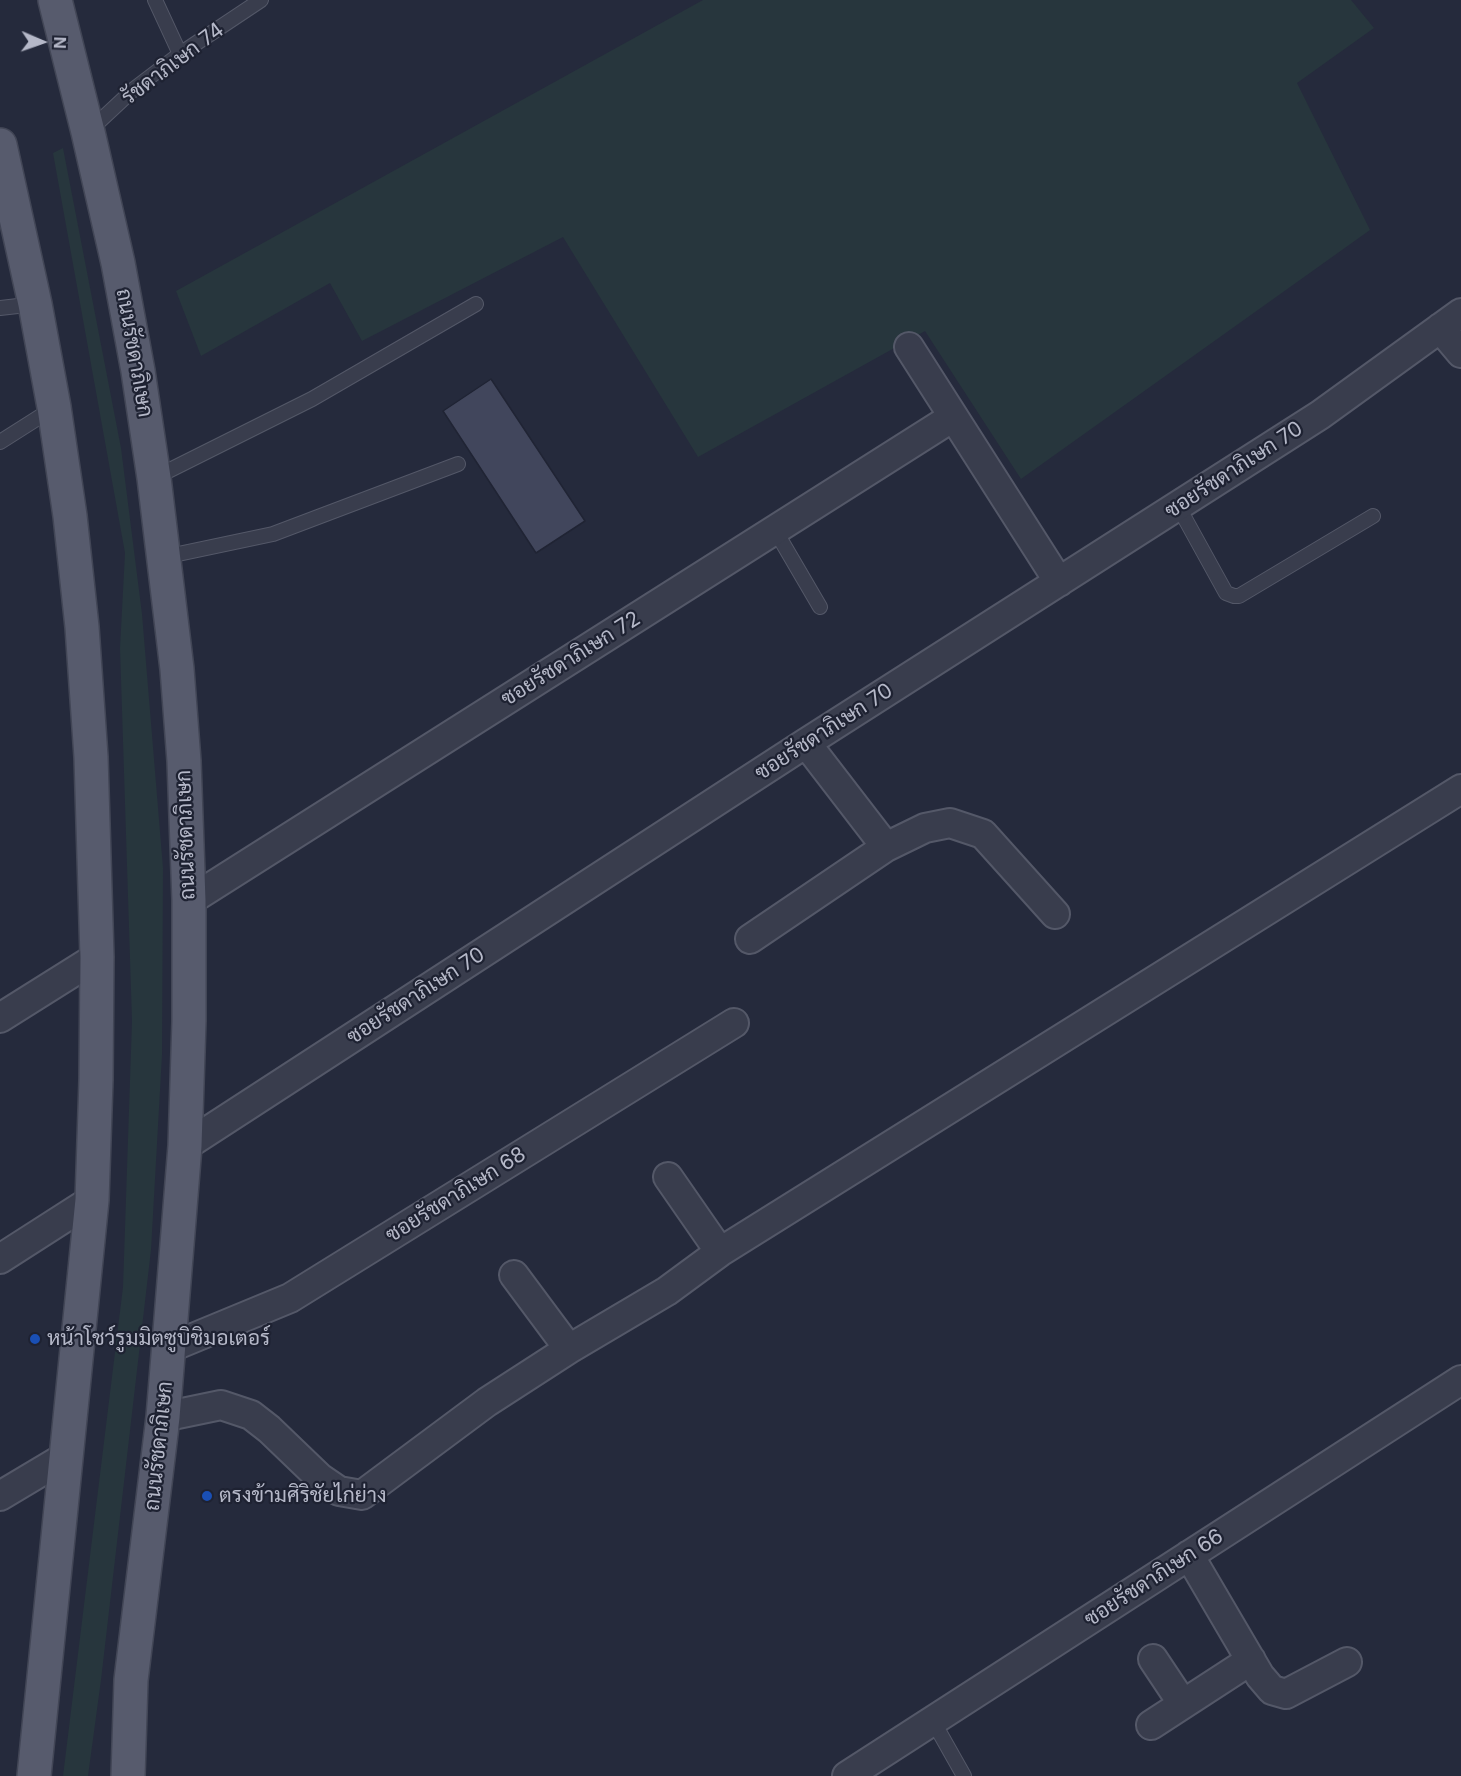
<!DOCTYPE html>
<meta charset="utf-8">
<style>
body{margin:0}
#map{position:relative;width:1461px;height:1776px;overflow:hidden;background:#252a3c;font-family:Inter,sans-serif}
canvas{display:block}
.north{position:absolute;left:12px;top:12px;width:60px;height:60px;-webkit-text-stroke:4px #1e2232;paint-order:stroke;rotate:92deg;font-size:16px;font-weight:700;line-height:24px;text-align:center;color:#b5b8c8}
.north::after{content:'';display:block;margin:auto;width:21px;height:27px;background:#b5b8c8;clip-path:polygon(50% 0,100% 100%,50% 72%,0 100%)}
</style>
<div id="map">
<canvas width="1461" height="1776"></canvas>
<div class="north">N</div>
</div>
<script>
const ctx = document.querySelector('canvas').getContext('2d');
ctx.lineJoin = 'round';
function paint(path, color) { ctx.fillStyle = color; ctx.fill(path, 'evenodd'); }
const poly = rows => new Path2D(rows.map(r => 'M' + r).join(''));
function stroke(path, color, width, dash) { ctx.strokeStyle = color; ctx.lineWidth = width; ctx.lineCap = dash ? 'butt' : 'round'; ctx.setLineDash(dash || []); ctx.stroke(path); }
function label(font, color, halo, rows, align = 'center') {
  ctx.font = font + ' Inter,Sarabun,sans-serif'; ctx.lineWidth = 4.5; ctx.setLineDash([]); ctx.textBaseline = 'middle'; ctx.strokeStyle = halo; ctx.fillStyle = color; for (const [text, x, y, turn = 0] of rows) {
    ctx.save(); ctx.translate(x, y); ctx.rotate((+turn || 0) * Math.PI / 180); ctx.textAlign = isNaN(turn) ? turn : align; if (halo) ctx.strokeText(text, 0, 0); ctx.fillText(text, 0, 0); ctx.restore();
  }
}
const green = poly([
 [703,0,1351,0,1374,28,1297,83,1370,230,1021,479,925,331,698,457,563,237,362,341,330,283,201,356,176,291],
 [63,148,121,448,142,614,163,868,162,1055,151,1250,101,1680,88,1776,63,1776,123,1287,132,1021,120,648,125,553,53,153]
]);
const building = poly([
 [491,379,585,521,536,553,443,411,491,379]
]);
const service = poly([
 [155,0,180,54],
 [89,131,134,89,180,54,261,0],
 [0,308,35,304],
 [0,442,52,409],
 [154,478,312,399,476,304],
 [1178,506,1226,593,1234,596,1239,596,1373,516],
 [775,530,820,607],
 [164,557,273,534,458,464],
 [933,1721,964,1776]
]);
const minor = poly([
 [1440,328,1461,353],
 [909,347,1059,582],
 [806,743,886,847,925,828,950,823,983,834,1055,914],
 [189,901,953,417],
 [750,939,886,847],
 [0,1018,97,957],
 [185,1146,806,743,1320,415,1461,313],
 [668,1177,720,1252],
 [0,1259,92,1200],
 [514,1275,569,1349],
 [169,1348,290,1298,734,1023],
 [163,1417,221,1405,251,1415,269,1429,320,1478,339,1491,362,1495,487,1402,569,1349,667,1291,720,1252,1461,789],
 [0,1496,67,1456],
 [1189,1555,1260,1676,1272,1690,1286,1694,1347,1662],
 [1153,1659,1183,1704],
 [1151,1725,1251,1660],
 [847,1776,1461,1380]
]);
const primary = poly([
 [55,0,88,132,118,263,138,371,154,478,177,669,184,761,189,901,189,1021,185,1146,163,1417,131,1680,128,1776],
 [0,145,35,304,54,407,70,516,82,627,91,757,97,957,96,1080,92,1200,34,1776]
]);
const markers = [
 [35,1339,6,"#1a4fb4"],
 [207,1496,6,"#1a4fb4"]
];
const streetNames = [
 ["รัชดาภิเษก 74",173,64,-37],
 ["ถนนรัชดาภิเษก",134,353,80],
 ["ซอยรัชดาภิเษก 70",1234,470,-33],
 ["ซอยรัชดาภิเษก 72",571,659,-32],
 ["ซอยรัชดาภิเษก 70",824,732,-33],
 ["ถนนรัชดาภิเษก",186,835,-92],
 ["ซอยรัชดาภิเษก 70",416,996,-33],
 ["ซอยรัชดาภิเษก 68",456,1195,-32],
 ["ถนนรัชดาภิเษก",159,1446,-84],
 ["ซอยรัชดาภิเษก 66",1154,1578,-33]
];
const poiNames = [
 ["หน้าโชว์รูมมิตซูบิชิมอเตอร์",47,1339],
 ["ตรงข้ามศิริชัยไก่ย่าง",219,1496]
];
paint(green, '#27363d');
paint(building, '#41465c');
stroke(building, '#202434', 1.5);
stroke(service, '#545868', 16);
stroke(minor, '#545868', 32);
stroke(primary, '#424656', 36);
stroke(service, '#393d4d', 14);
stroke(minor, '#393d4d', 28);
stroke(primary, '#575b6d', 33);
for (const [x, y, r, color] of markers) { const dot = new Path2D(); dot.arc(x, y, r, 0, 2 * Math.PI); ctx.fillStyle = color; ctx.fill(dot); stroke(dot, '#1e2232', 2); }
label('21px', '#b5b8c8', '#1e2232', streetNames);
label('21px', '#b5b8c8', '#1e2232', poiNames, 'left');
</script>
